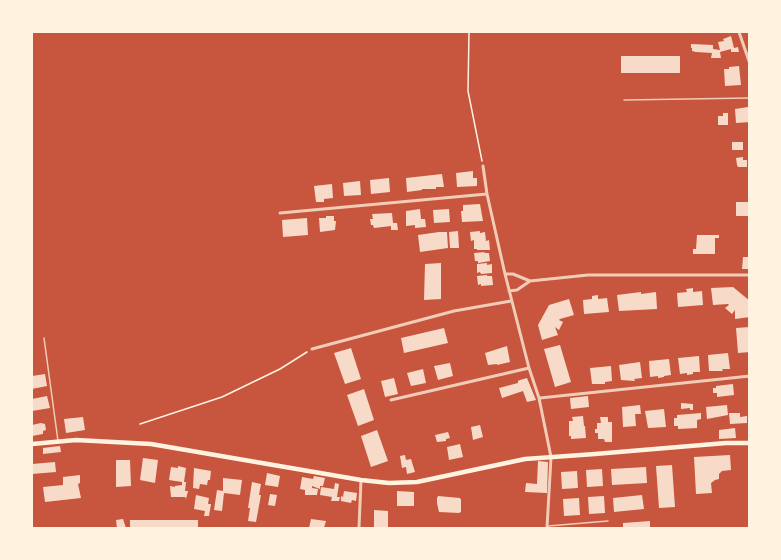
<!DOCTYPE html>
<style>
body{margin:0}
#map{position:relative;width:781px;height:560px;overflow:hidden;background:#c8553d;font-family:Arial,sans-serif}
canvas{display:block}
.frame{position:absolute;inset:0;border:33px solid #fff3e0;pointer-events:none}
</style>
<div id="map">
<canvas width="781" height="560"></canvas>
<div class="frame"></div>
</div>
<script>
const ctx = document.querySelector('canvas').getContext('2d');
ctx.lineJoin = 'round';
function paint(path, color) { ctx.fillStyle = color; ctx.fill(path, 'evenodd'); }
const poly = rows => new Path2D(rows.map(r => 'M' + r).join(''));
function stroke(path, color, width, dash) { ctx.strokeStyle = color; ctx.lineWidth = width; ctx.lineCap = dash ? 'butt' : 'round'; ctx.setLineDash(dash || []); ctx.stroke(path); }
const building = poly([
 [731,36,734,48,738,47,739,52,731,52,731,49,720,52,721,58,711,58,712,53,696,52,692,51,692,48,691,48,691,44,713,45,713,49,720,50,718,42,724,41,723,39],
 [621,56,680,56,680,73,621,73],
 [739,66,741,85,725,86,724,69,729,69,729,67],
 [748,107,750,122,736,123,735,109],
 [723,113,728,113,728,125,718,125,718,116,723,116],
 [732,142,743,142,743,150,732,150],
 [743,157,743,160,747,160,747,167,738,167,737,165,736,158],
 [473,171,473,178,477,178,477,186,457,187,456,173],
 [442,174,444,187,436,187,436,189,422,189,422,190,407,192,406,178],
 [389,178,390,192,371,194,370,180],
 [360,181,361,195,344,196,343,183],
 [332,184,333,198,324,199,324,202,316,202,314,186],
 [736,202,750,202,750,216,736,216],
 [480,204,483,221,462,222,461,211,463,211,463,205],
 [420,209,421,219,425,219,426,227,415,228,415,225,406,226,406,211],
 [449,209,450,222,434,223,433,210],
 [392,213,393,223,397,223,398,230,391,230,391,226,374,228,373,225,371,225,370,219,373,219,372,214],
 [326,216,334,216,334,221,336,221,335,230,320,232,319,218,326,218],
 [307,218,308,235,283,237,282,220],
 [458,231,459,248,450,248,449,232],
 [480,231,480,233,485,232,486,241,489,240,490,250,477,250,477,249,474,249,474,240,471,241,470,232],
 [439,232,447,232,448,248,420,252,418,235],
 [697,235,719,235,719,238,715,238,715,254,693,254,693,249,696,249],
 [485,252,484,253,489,253,490,261,478,263,478,261,475,261,474,253],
 [743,257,750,257,750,269,742,269],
 [441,263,441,299,424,300,425,264],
 [487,263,487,265,492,264,492,273,481,274,480,272,477,273,477,264],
 [487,275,487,276,492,276,493,285,481,286,481,284,478,285,477,276],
 [733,287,750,301,750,317,735,319,735,310,732,314,725,308,729,305,728,304,713,305,711,288],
 [693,288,693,292,702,291,703,305,678,307,677,293,687,292,686,289],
 [641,292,641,294,656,292,657,309,619,311,617,295],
 [598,295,598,299,607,298,609,312,584,314,583,300,592,299,592,296],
 [569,299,574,315,560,319,559,320,563,322,559,330,555,327,558,335,542,340,538,325,549,305],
 [750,327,750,352,738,353,736,328],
 [444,328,448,343,404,353,401,338],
 [560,345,571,382,555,387,544,349],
 [507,346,510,362,497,365,497,364,488,365,485,353],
 [351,348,361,379,345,384,334,353],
 [728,353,730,369,722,369,723,371,709,371,708,355],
 [699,356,700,372,693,372,693,374,687,375,687,373,680,374,678,358],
 [669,359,671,375,664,376,664,377,658,378,658,376,650,377,649,361],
 [640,362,642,378,634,379,635,381,621,380,619,365],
 [450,363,453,376,438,380,434,366],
 [611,366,612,381,605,382,605,384,592,384,590,368],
 [423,369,426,383,411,386,407,373],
 [45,374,47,386,32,389,32,376],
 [394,378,398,394,385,397,381,381],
 [527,378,536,400,527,402,523,391,502,398,499,388,518,383,518,381,520,380],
 [733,384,734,395,717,397,717,393,713,393,713,388,716,388,716,386],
 [364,389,374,420,358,426,347,395],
 [47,396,50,408,32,411,32,399],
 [588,396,589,407,571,409,570,398],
 [681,403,693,404,693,410,690,410,690,408,681,409],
 [640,405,641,414,635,414,636,426,623,427,622,407],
 [727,405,728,415,707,419,706,407],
 [664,409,666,427,648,428,645,411],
 [701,413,701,419,697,420,697,428,678,429,678,426,674,426,674,418,677,418,677,415],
 [729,413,740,413,740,417,747,416,747,423,730,424],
 [583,416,584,426,585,426,586,438,571,439,571,436,569,436,569,421,573,421,572,417],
 [83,417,85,430,66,433,64,419],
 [600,417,608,417,608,422,612,422,612,442,605,442,604,439,598,439,598,433,595,433,595,429,597,429,597,423,601,423],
 [41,423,45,424,46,430,43,431,43,434,32,436,32,425],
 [480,425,483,437,473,440,471,427],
 [735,428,736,438,719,439,719,430],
 [377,430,388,461,371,467,361,436],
 [448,432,450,438,446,439,446,441,437,442,435,435],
 [460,444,463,457,449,460,447,447],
 [60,446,61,452,43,454,43,448],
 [405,455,406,460,411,459,415,472,407,474,406,467,402,468,400,456],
 [730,455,731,470,722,471,719,474,719,479,715,480,711,483,712,493,696,494,694,457],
 [143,458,158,460,155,483,140,480],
 [116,460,130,460,131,486,116,487],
 [538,461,548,462,547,493,525,492,526,483,537,484],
 [55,462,56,472,32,474,32,464],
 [672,465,675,507,659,508,656,466],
 [178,466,186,468,184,482,186,482,185,491,188,491,186,499,185,497,171,497,170,486,175,487,175,486,182,485,182,482,169,480,171,467,178,468],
 [646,467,647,483,612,485,611,469],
 [194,468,211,471,210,480,208,480,207,485,200,484,199,489,193,488],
 [602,469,603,486,587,487,586,470],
 [577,471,578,488,562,489,561,472],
 [267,473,280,476,278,487,265,485],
 [80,475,80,483,78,484,81,498,45,502,43,487,63,485,63,477],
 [314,476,325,478,323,486,320,486,320,489,312,486,312,488,318,489,317,495,305,495,305,490,300,489,302,477,313,479],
 [223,478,242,480,240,495,224,493,222,511,214,510,217,490,223,491],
 [252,482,261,484,259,495,261,495,256,522,248,521,250,508,248,508],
 [335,483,339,484,337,497,340,497,339,501,331,501,332,497,320,495,321,487,334,489],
 [344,491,357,493,356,501,352,500,351,503,341,501,341,496,343,497],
 [397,491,414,492,414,506,397,506],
 [270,494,277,495,275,506,268,505],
 [196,495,209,498,208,504,211,504,209,516,204,516,205,511,194,509],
 [642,495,644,509,614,512,613,498],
 [438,496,460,498,461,500,461,512,459,513,439,512,437,503,437,498],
 [604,496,605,513,589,514,588,497],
 [579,498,580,515,564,516,563,499],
 [374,510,388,511,388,528,374,528],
 [123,519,126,528,117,528,116,520],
 [311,519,326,521,324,528,309,528],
 [130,520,198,520,198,528,130,528],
 [650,521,650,528,623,528,623,523]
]);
const path = poly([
 [469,32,468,91,482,161],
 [140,424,222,397,280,369,307,352]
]);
const service = poly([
 [624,100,750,98],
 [44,338,58,441],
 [548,526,608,521]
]);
const minor = poly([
 [739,32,750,64],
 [483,166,487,194,505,274,529,368,539,398,551,457,547,528],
 [280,213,487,194],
 [505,274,513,274,530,281],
 [509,291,517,290,530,281,588,275,750,275],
 [312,349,454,311,511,301],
 [540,398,750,376],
 [391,400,529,368],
 [359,528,361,480]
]);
const secondary = poly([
 [32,444,76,440,151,444,361,480,389,483,417,482,525,459,595,454,726,443,750,443]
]);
paint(building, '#f7dbc8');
stroke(path, '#fff3e0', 1.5);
stroke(service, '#f1ccb7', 1.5);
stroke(minor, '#f1ccb7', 3);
stroke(secondary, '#fff3e0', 4.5);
</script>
